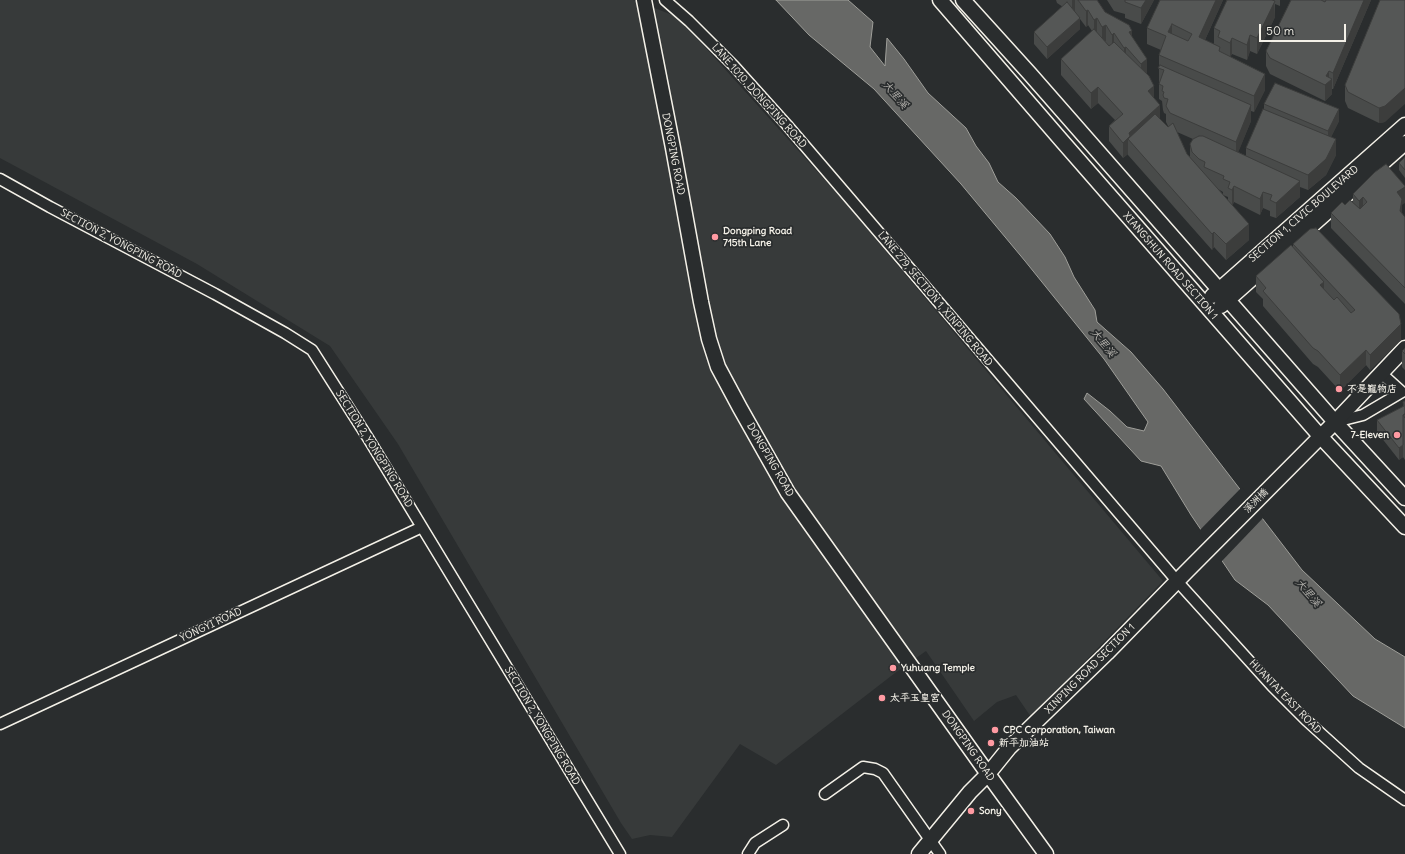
<!DOCTYPE html>
<meta charset="utf-8">
<style>
body{margin:0}
#map{position:relative;width:1405px;height:854px;overflow:hidden;background:#2a2d2e;font-family:Delius,sans-serif}
canvas{display:block}
.scale{position:absolute;left:1259px;top:24px;width:87px;height:18px;box-sizing:border-box;border:2px solid #f4f1e8;border-top:0;padding-left:5px;font-size:12px;line-height:14px;white-space:nowrap;color:#f4f1e8;-webkit-text-stroke:3px #2a2d2e;paint-order:stroke}
</style>
<div id="map">
<canvas width="1405" height="854"></canvas>
<div class="scale">50 m</div>
</div>
<script>
const ctx = document.querySelector('canvas').getContext('2d');
ctx.lineJoin = 'round';
function paint(path, color) { ctx.fillStyle = color; ctx.fill(path, 'evenodd'); }
const poly = rows => new Path2D(rows.map(r => 'M' + r).join(''));
function stroke(path, color, width, dash) { ctx.strokeStyle = color; ctx.lineWidth = width; ctx.lineCap = dash ? 'butt' : 'round'; ctx.setLineDash(dash || []); ctx.stroke(path); }
function label(font, color, halo, rows, align = 'center') {
  ctx.font = font + ' Delius,"LXGW WenKai TC",sans-serif'; ctx.lineWidth = 3.5; ctx.setLineDash([]); ctx.textBaseline = 'middle'; ctx.strokeStyle = halo; ctx.fillStyle = color; for (const [text, x, y, turn = 0] of rows) {
    ctx.save(); ctx.translate(x, y); ctx.rotate((+turn || 0) * Math.PI / 180); ctx.textAlign = isNaN(turn) ? turn : align; if (halo) ctx.strokeText(text, 0, 0); ctx.fillText(text, 0, 0); ctx.restore();
  }
}
const built = poly([
 [0,0,633,0,678,17,841,198,1163,581,1031,717,1016,695,997,702,974,721,926,651,895,673,776,765,740,744,672,837,650,835,632,839,621,823,398,444,330,346,197,264,0,158]
]);
const water = poly([
 [776,0,848,0,873,22,870,47,885,66,887,38,904,59,928,93,966,128,976,146,989,163,998,182,1016,198,1050,234,1065,257,1074,277,1095,310,1097,322,1131,352,1163,389,1302,570,1375,639,1405,657,1405,728,1353,696,1268,605,1235,580,1191,515,1161,466,1141,461,1084,399,1087,393,1110,411,1127,427,1144,431,1148,422,1104,359,1025,261,961,184,874,89,809,35,776,0]
]);
const pier = poly([
 [1242,487,1264,517,1221,562,1199,531]
]);
const street = poly([
 [665,0,689,21,734,66,787,125,1177,581,1272,686,1306,720,1359,768,1405,800],
 [0,179,50,207,215,294,285,333,312,350,368,438,620,854],
 [1335,422,1363,415,1402,392,1381,373],
 [0,724,422,527],
 [825,794,863,767,875,769,883,773,940,854],
 [748,854,755,843,783,825]
]);
const secondary = poly([
 [644,0,673,148,701,302,709,339,718,367,740,408,788,493,988,774,1046,854],
 [940,0,1062,141,1320,436,1405,527],
 [963,0,1030,74,1335,422,1405,498],
 [1212,296,1405,125],
 [1221,306,1405,143],
 [919,854,970,792,988,774,1009,748,1107,653,1185,573,1335,422,1405,348]
]);
const wall = poly([
 [1056,0,1097,0,1105,12,1132,37,1147,74,1160,119,1168,127,1168,126,1166,122,1166,114,1164,113,1163,110,1162,101,1159,99,1159,55,1161,50,1147,44,1147,28,1160,0,1223,0,1205,40,1218,46,1214,44,1214,28,1227,0,1280,0,1280,6,1275,4,1275,17,1257,54,1250,51,1247,60,1232,54,1230,57,1265,90,1254,112,1251,111,1251,121,1238,152,1246,156,1246,148,1264,109,1264,104,1339,121,1331,137,1336,155,1326,175,1308,190,1300,187,1300,197,1276,218,1270,216,1270,211,1263,208,1260,215,1234,202,1232,206,1249,240,1226,260,1214,247,1212,250,1128,155,1128,154,1123,158,1109,141,1109,126,1115,120,1098,103,1091,109,1061,75,1061,59,1092,31,1088,25,1086,27,1080,19,1080,29,1047,59,1034,44,1034,32,1063,7,1057,3],
 [1177,132,1193,139,1190,144,1190,157,1187,154],
 [1218,189,1223,192,1223,195,1228,197,1228,201],
 [1107,0,1154,0,1141,24,1125,18,1125,14,1114,11],
 [1291,0,1371,0,1333,89,1332,89,1332,94,1325,101,1270,74,1266,66,1266,51],
 [1380,0,1385,122,1379,123,1348,108,1345,101,1345,85],
 [1405,157,1405,178,1399,170,1399,163],
 [1353,194,1402,205,1402,213,1405,217,1405,304,1331,228,1331,213,1345,205,1353,202],
 [1293,244,1401,340,1370,370,1366,365,1340,391,1318,367,1313,364,1263,306,1263,299,1256,292,1256,276,1293,247],
 [1405,348,1405,370,1402,367,1402,351],
 [1405,401,1405,460,1403,457,1399,460,1377,432,1377,420,1403,407,1403,402]
]);
const shadedWall = poly([
 [1072,0,1075,0,1075,11,1072,14],
 [1146,0,1154,0,1141,24,1141,8],
 [1216,0,1223,0,1199,53,1199,37],
 [1269,0,1274,0,1275,17,1257,54,1257,38],
 [1364,0,1371,0,1333,89,1333,73],
 [1088,10,1088,25,1086,27,1086,11],
 [1080,18,1080,29,1047,59,1047,47],
 [1097,18,1097,34,1094,35,1094,20],
 [1172,24,1172,39,1168,32],
 [1106,25,1106,41,1102,42,1102,27],
 [1132,31,1132,46,1129,32],
 [1114,33,1114,49,1112,50,1112,35],
 [1250,35,1250,51,1247,60,1247,45],
 [1232,38,1232,54,1230,58,1230,43],
 [1126,47,1126,62,1124,63,1124,48],
 [1147,59,1147,75,1141,79,1141,64],
 [1329,71,1329,82,1332,79,1332,94,1325,101,1325,85,1326,76],
 [1265,74,1265,90,1254,112,1254,96],
 [1154,86,1154,101,1148,91],
 [1098,87,1098,103,1091,109,1091,93],
 [1405,88,1405,104,1385,122,1379,123,1379,108],
 [1160,105,1160,121,1128,139,1128,154,1123,158,1123,143,1129,133],
 [1251,105,1251,121,1236,158,1236,142],
 [1339,109,1339,121,1328,143,1328,131],
 [1336,139,1336,155,1326,175,1308,190,1308,175],
 [1300,181,1300,197,1276,218,1276,203],
 [1234,186,1234,202,1232,206,1232,190],
 [1405,187,1405,203,1402,205,1402,214,1400,226,1397,192],
 [1263,192,1263,208,1260,215,1260,199],
 [1363,197,1363,213,1359,216,1359,201],
 [1249,224,1249,240,1226,260,1226,244],
 [1214,232,1214,247,1212,250,1212,234],
 [1324,282,1324,297,1320,285],
 [1401,324,1401,340,1370,370,1370,355],
 [1366,350,1366,365,1340,391,1340,375],
 [1403,445,1403,457,1399,460,1399,448]
]);
const building = poly([
 [1078,0,1097,0,1105,12,1129,25,1132,31,1129,32,1147,59,1141,64,1126,47,1124,48,1114,33,1112,35,1106,25,1102,27,1097,18,1094,20,1088,10,1086,11,1078,0],
 [1125,0,1146,0,1141,8,1125,2,1125,0],
 [1160,0,1216,0,1199,37,1220,47,1219,51,1265,74,1254,96,1159,55,1166,36,1147,28,1160,0],
 [1172,24,1192,34,1188,41,1168,32,1172,24],
 [1227,0,1272,0,1275,1,1257,38,1250,35,1247,45,1232,38,1230,43,1218,37,1220,31,1214,28,1227,0],
 [1291,0,1321,0,1325,2,1326,0,1364,0,1333,73,1329,71,1326,76,1332,79,1325,85,1270,58,1266,51,1291,0],
 [1380,0,1405,0,1405,88,1385,106,1379,108,1348,92,1345,85,1380,0],
 [1067,2,1080,18,1047,47,1034,32,1067,2],
 [1094,29,1109,46,1114,42,1149,76,1154,86,1148,91,1160,105,1129,133,1130,136,1123,143,1109,126,1123,114,1098,87,1091,93,1061,59,1094,29],
 [1160,65,1251,105,1236,142,1170,113,1166,106,1168,99,1164,98,1163,95,1164,92,1162,91,1163,86,1159,84,1164,70,1158,68,1160,65],
 [1275,83,1339,109,1328,131,1264,104,1275,83],
 [1263,109,1336,139,1326,159,1308,175,1246,148,1263,109],
 [1155,114,1168,127,1173,123,1187,154,1249,224,1226,244,1214,232,1212,234,1128,139,1155,114],
 [1199,136,1203,136,1300,181,1276,203,1270,200,1272,195,1263,192,1260,199,1234,186,1232,190,1228,188,1230,182,1223,179,1224,176,1204,167,1205,162,1199,159,1192,152,1190,144,1193,139,1199,136],
 [1405,157,1405,170,1399,163,1405,157],
 [1386,164,1405,186,1405,187,1397,192,1402,199,1400,211,1405,217,1405,288,1331,213,1342,202,1345,205,1350,200,1360,209,1367,202,1363,197,1359,201,1353,194,1375,172,1386,164],
 [1316,228,1399,314,1401,324,1370,355,1366,350,1340,375,1318,351,1313,348,1263,291,1266,288,1256,276,1291,245,1324,282,1320,285,1334,300,1337,297,1351,313,1355,310,1293,244,1310,229,1316,228],
 [1405,348,1405,354,1402,351,1405,348],
 [1405,401,1405,414,1403,415,1403,445,1399,448,1377,420,1404,406,1403,402,1405,401],
 [1405,414,1405,418,1403,415,1405,414]
]);
const markers = [
 [715,237,4,"#ff9aa2"],
 [1339,389,4,"#ff9aa2"],
 [1397,435,4,"#ff9aa2"],
 [893,668,4,"#ff9aa2"],
 [882,698,4,"#ff9aa2"],
 [995,730,4,"#ff9aa2"],
 [991,743,4,"#ff9aa2"],
 [971,811,4,"#ff9aa2"]
];
const streetNames = [
 ["LANE 1010, DONGPING ROAD",759,96,48],
 ["DONGPING ROAD",673,154,79],
 ["SECTION 1, CIVIC BOULEVARD",1304,214,-41],
 ["SECTION 2, YONGPING ROAD",121,244,28],
 ["XIANGSHUN ROAD SECTION 1",1170,266,49],
 ["LANE 279, SECTION 1, XINPING ROAD",935,299,50],
 ["SECTION 2, YONGPING ROAD",374,449,58],
 ["DONGPING ROAD",770,460,60],
 ["溪洲橋",1256,501,-45],
 ["YONGYI ROAD",211,625,-25],
 ["XINPING ROAD SECTION 1",1090,669,-45],
 ["HUANTAI EAST ROAD",1285,697,46],
 ["SECTION 2, YONGPING ROAD",542,726,59],
 ["DONGPING ROAD",968,746,55]
];
const poiNames = [
 ["Dongping Road",723,231],
 ["715th Lane",723,243],
 ["不是寵物店",1347,389],
 ["7-Eleven",1389,435,"right"],
 ["Yuhuang Temple",901,668],
 ["太平玉皇宮",890,698],
 ["CPC Corporation, Taiwan",1003,730],
 ["新平加油站",999,743],
 ["Sony",979,811]
];
const waterNames = [
 ["大里溪",895,95,48],
 ["大里溪",1103,343,51],
 ["大里溪",1308,593,50]
];
paint(built, '#373a3a');
paint(water, '#676866');
stroke(water, '#9f9f9a', 1);
paint(pier, '#2a2d2e');
stroke(street, '#f4f1e8', 13);
stroke(secondary, '#f4f1e8', 17);
stroke(street, '#2a2d2e', 10);
stroke(secondary, '#2a2d2e', 14);
paint(wall, '#494b4a');
paint(shadedWall, '#3c3d3c');
paint(building, '#555756');
stroke(building, '#3c3d3c', 1);
for (const [x, y, r, color] of markers) { const dot = new Path2D(); dot.arc(x, y, r, 0, 2 * Math.PI); ctx.fillStyle = color; ctx.fill(dot); stroke(dot, '#2a2d2e', 1.5); }
label('10px', '#f4f1e8', '#2a2d2e', streetNames);
label('bold 10px', '#f4f1e8', '#2a2d2e', poiNames, 'left');
label('italic 11px', '#b5b3ae', '#2a2d2e', waterNames);
</script>
